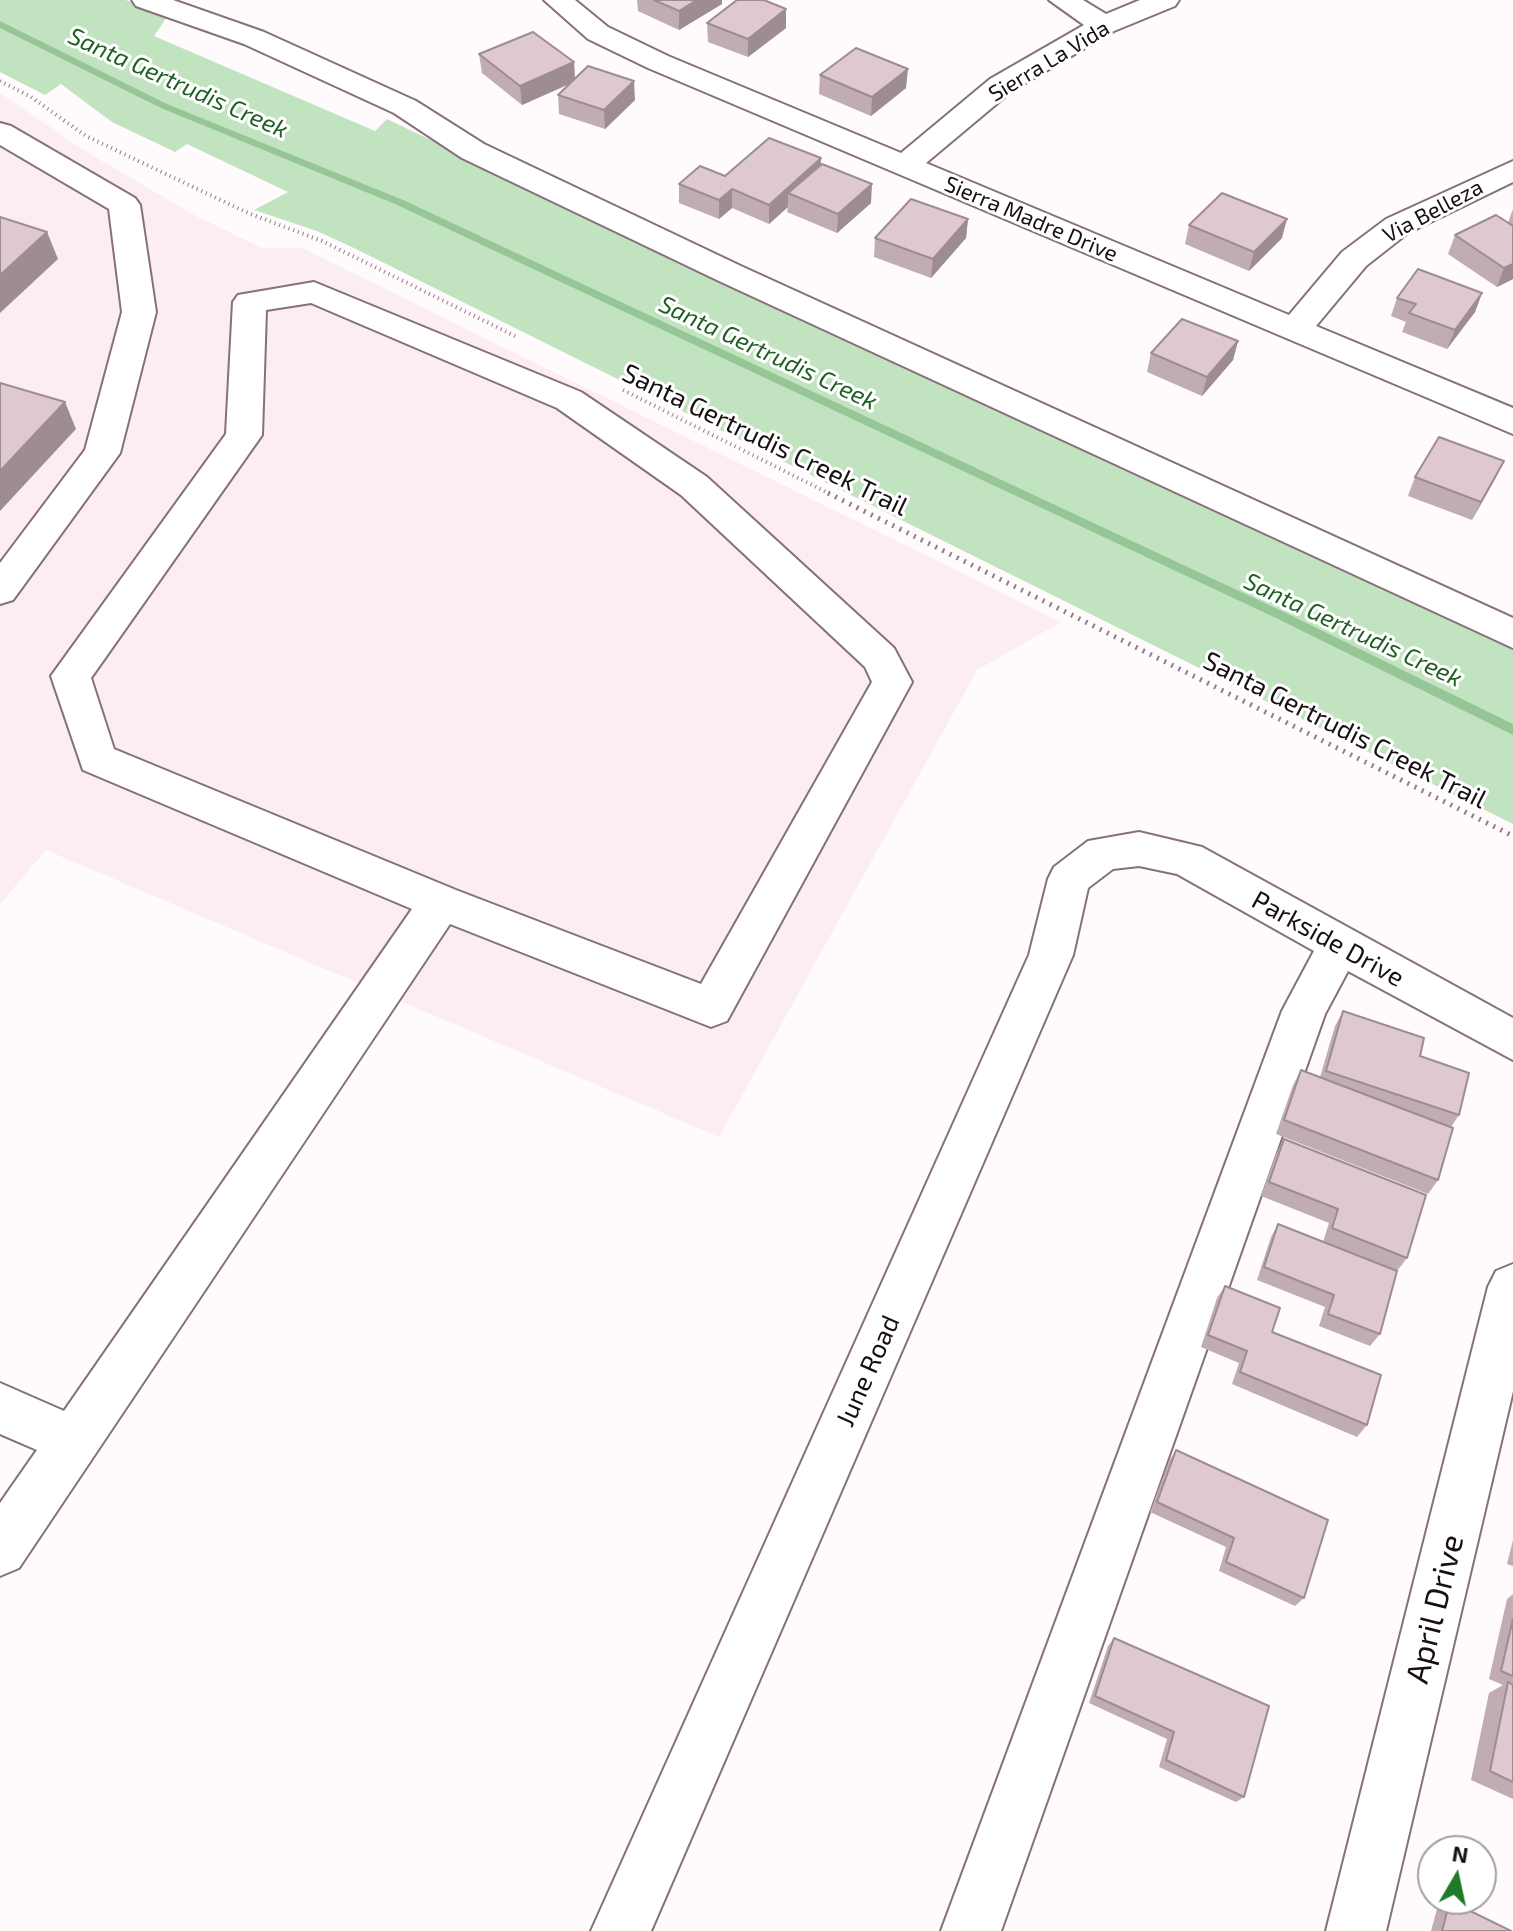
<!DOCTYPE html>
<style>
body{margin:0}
#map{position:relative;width:1513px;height:1931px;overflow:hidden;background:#fffafb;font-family:"Exo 2",sans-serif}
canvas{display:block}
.north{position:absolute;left:1417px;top:1835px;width:80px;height:80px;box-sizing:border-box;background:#fff;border:2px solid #a29fa0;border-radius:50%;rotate:9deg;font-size:22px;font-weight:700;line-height:32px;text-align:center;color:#170f12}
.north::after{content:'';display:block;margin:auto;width:28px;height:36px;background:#207b29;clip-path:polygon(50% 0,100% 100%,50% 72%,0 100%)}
</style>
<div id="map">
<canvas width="1513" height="1931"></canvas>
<div class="north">N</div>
</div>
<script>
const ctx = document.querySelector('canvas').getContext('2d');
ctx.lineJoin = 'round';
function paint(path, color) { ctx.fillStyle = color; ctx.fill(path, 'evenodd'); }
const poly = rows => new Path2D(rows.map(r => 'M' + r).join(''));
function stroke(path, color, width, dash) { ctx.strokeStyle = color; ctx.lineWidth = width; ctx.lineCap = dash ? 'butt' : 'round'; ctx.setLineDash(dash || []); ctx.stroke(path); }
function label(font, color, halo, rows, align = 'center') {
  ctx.font = font + ' "Exo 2",sans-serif'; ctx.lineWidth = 6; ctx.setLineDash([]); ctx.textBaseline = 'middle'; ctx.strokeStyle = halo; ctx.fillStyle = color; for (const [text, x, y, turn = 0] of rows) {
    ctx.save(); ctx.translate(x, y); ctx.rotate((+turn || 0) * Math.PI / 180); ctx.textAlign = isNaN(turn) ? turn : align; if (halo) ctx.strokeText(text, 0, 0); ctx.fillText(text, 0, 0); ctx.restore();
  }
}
const built = poly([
 [0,93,85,151,196,216,262,248,302,248,1061,622,977,670,719,1137,46,850,0,904]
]);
const green = poly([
 [0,0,126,0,167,17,154,36,375,131,387,119,721,280,1513,645,1513,824,354,248,317,231,254,210,288,192,187,144,175,152,112,122,61,84,45,95,0,72]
]);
const stream = poly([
 [0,21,167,104,403,200,1286,613,1513,724,1513,735,1278,619,395,204,161,108,0,28,0,21]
]);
const pathFar1 = poly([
 [0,81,31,97,86,136,248,213,322,241,517,337],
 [623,390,832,495]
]);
const path = poly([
 [828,493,1513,836]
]);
const minor = poly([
 [132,0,173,0,264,32,416,101,484,144,743,267,1513,618,1513,648,719,281,462,158,394,113,244,44,136,6,132,0],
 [544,0,575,0,608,27,668,56,901,153,990,79,1084,25,1049,0,1083,0,1106,14,1140,0,1179,0,1175,6,1114,31,1012,91,926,163,1289,315,1342,252,1386,219,1513,161,1513,182,1408,233,1366,266,1316,326,1513,408,1513,434,648,68,588,39,544,0],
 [0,123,11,126,135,198,140,205,156,312,120,453,13,600,0,604,0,563,85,450,122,312,109,209,0,145,0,123],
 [314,282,581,392,707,477,894,648,912,682,727,1021,711,1027,450,924,19,1568,0,1576,0,1503,37,1450,0,1434,0,1383,64,1411,412,909,83,770,51,676,226,434,233,302,238,295,314,282],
 [311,303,557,408,681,495,865,667,872,682,701,984,456,890,114,749,91,678,262,435,266,310,311,303],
 [1139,832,1202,847,1513,1018,1513,1060,1348,971,1325,1014,1001,1931,941,1931,1282,1011,1314,951,1177,874,1139,866,1113,869,1088,888,1073,955,651,1931,591,1931,1029,955,1048,879,1054,867,1088,841,1139,832],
 [1513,1264,1513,1391,1386,1931,1326,1931,1488,1287,1496,1271,1513,1264]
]);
const wall = poly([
 [637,0,722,0,722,4,679,30,638,11],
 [707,23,786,28,748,57,708,42],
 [479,54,574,62,575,79,635,100,605,129,559,114,558,95,570,84,522,105,482,73],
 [820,75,906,88,871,116,819,94],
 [821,158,821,164,871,203,837,233,787,212,788,207,769,224,732,208,719,219,679,203,679,184],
 [1513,209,1513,279,1497,287,1448,254,1455,235,1508,223],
 [968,219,966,238,931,278,874,257,875,238],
 [1189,225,1282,238,1249,271,1185,244],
 [1482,293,1475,312,1447,349,1402,332,1406,322,1391,316,1397,298],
 [1238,341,1233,360,1202,396,1147,372,1151,353],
 [1504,461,1495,479,1472,520,1408,496,1415,477],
 [1343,1011,1420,1056,1459,1115,1451,1127,1438,1180,1428,1194,1276,1134,1293,1085,1301,1070,1320,1077,1335,1026],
 [1284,1139,1407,1258,1397,1271,1380,1334,1370,1346,1319,1326,1325,1307,1257,1280,1271,1237,1278,1224,1323,1242,1329,1223,1261,1196,1276,1154],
 [1225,1286,1367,1425,1357,1437,1232,1384,1239,1363,1201,1347,1217,1298],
 [1176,1450,1304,1598,1295,1606,1219,1571,1226,1547,1150,1512,1169,1461],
 [1513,1540,1513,1566,1507,1564],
 [1513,1594,1513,1799,1471,1780,1489,1693,1503,1685,1489,1679,1507,1599],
 [1114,1638,1244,1797,1236,1802,1159,1767,1167,1739,1089,1703,1108,1646],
 [1450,1901,1511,1931,1431,1931,1438,1905]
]);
const shadedWall = poly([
 [697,0,722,0,722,4,679,30,679,11],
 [786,9,786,28,748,57,748,39],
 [574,62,575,81,522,105,520,86],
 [908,69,906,88,871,116,872,97],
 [634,81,635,100,605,129,604,110],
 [821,158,820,177,788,193,788,207,769,224,769,205],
 [872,184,871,203,837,233,838,214],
 [732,189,732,208,719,219,719,200],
 [968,219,966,238,931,278,933,259],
 [1287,219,1282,238,1249,271,1254,252],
 [47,232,58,259,0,313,0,275],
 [1513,264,1513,279,1497,287,1504,268],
 [1482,293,1475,312,1447,349,1455,330],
 [1238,341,1233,360,1202,396,1207,377],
 [65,402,76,429,0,511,0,471],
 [1504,461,1495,479,1472,520,1481,502]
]);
const building = poly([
 [654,0,697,0,679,11,654,0],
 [737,0,764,0,786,9,748,39,707,23,737,0],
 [533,32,574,62,520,86,479,54,533,32],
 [856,48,908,69,872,97,820,75,856,48],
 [588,66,634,81,604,110,558,95,588,66],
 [769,138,821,158,769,205,732,189,719,200,679,184,700,166,725,176,769,138],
 [822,164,872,184,838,214,788,193,822,164],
 [1222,193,1287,219,1254,252,1189,225,1222,193],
 [911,199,968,219,933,259,875,238,911,199],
 [1496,215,1513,226,1513,264,1504,268,1455,235,1496,215],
 [0,217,47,232,0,275,0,217],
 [1418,269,1482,293,1455,330,1409,313,1416,304,1397,298,1418,269],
 [1182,319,1238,341,1207,377,1151,353,1182,319],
 [0,383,65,402,0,471,0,383],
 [1439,437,1504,461,1481,502,1415,477,1439,437],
 [1343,1011,1424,1038,1420,1056,1469,1073,1459,1115,1326,1071,1343,1011],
 [1301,1070,1453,1128,1438,1180,1284,1120,1301,1070],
 [1284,1139,1426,1195,1407,1258,1332,1228,1338,1209,1269,1182,1284,1139],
 [1278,1224,1397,1271,1380,1334,1328,1314,1334,1295,1264,1267,1278,1224],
 [1225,1286,1280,1308,1272,1332,1381,1375,1367,1425,1240,1372,1247,1351,1208,1335,1225,1286],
 [1176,1450,1328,1520,1304,1598,1226,1562,1234,1538,1157,1502,1176,1450],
 [1513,1619,1513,1676,1501,1671,1513,1619],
 [1114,1638,1269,1706,1244,1797,1166,1760,1174,1732,1095,1696,1114,1638],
 [1508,1682,1513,1685,1513,1782,1490,1771,1508,1682],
 [1450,1901,1511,1931,1442,1931,1450,1901]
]);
const farStreetnames = [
 ["Sierra La Vida",1049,61,-31],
 ["Via Belleza",1433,211,-28],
 ["Sierra Madre Drive",1031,219,23]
];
const farWaternames = [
 ["Santa Gertrudis Creek",178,83,24],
 ["Santa Gertrudis Creek",768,353,25],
 ["Santa Gertrudis Creek",1353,630,25]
];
const streetNames = [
 ["Santa Gertrudis Creek Trail",765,440,26],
 ["Santa Gertrudis Creek Trail",1345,730,27],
 ["Parkside Drive",1328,939,29],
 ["June Road",868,1371,-66]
];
const nearStreetnames = [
 ["April Drive",1435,1609,-76]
];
paint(built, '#fbedf2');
paint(green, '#c1e3c0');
paint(stream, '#97c696');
stroke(minor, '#877179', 4);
stroke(pathFar1, '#898284', 4, [1, 4]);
stroke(path, '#898284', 5, [2, 6]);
paint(minor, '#fff');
paint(wall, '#c1acb3');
paint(shadedWall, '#9d8c92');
paint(building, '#e0c8d0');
stroke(building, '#9d8c92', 2);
label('22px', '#170f12', '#fff', farStreetnames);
label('italic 24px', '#1e5f23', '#fff', farWaternames);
label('26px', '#170f12', '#fff', streetNames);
label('32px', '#170f12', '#fff', nearStreetnames);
</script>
